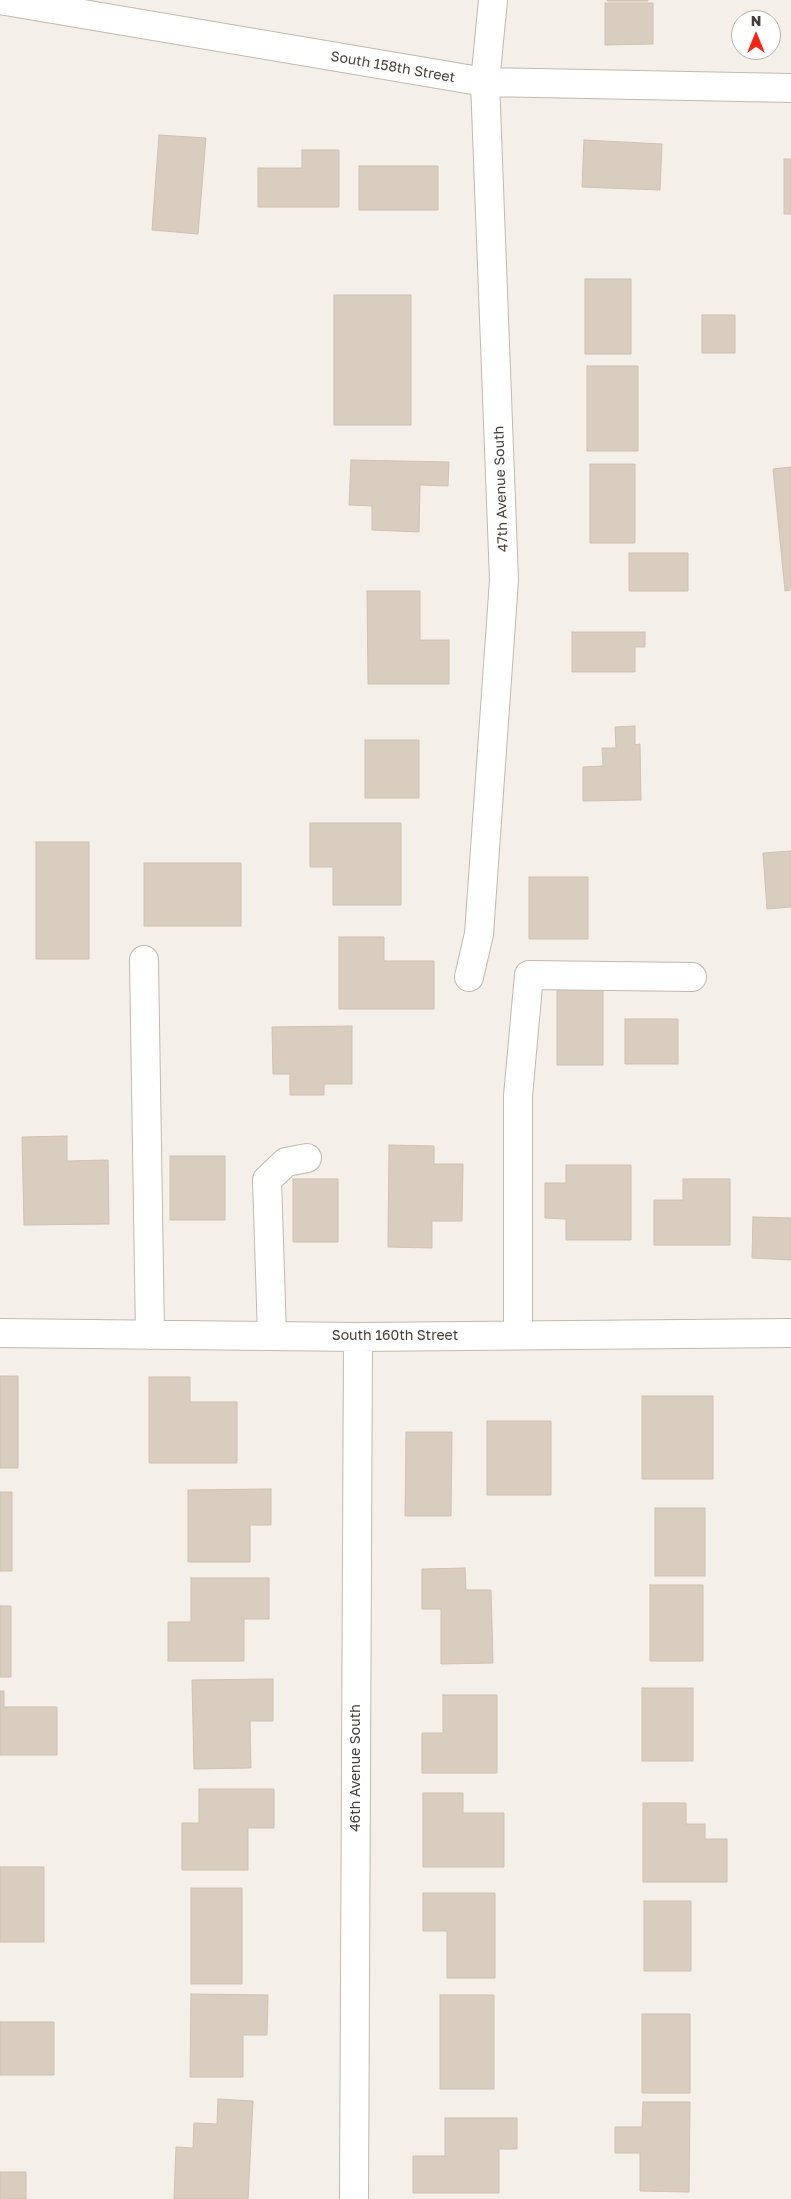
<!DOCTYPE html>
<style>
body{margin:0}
#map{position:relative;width:791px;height:2199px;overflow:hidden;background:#f4efe8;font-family:"Golos Text",sans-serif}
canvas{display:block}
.north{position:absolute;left:731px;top:10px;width:50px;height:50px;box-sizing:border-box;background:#fff;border:1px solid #b6b2af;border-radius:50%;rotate:0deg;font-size:14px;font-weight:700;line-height:20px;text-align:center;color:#483f37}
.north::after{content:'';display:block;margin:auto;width:18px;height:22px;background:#fb2318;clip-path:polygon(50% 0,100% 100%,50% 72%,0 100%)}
</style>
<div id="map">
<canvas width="791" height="2199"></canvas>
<div class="north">N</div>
</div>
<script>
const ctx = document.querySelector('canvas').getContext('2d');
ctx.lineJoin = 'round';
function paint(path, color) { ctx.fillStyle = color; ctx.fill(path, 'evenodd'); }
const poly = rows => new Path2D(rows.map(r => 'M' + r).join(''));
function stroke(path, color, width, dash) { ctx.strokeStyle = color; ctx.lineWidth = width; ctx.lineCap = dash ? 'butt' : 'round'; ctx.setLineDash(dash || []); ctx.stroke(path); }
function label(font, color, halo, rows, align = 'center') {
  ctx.font = font + ' "Golos Text",sans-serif'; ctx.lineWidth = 4; ctx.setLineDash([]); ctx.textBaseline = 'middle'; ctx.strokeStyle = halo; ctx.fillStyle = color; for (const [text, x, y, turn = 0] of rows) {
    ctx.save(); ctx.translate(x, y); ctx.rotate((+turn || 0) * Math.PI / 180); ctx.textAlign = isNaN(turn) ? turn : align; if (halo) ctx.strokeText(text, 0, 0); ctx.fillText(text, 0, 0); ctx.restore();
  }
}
const building = poly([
 [607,0,648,0,648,1,607,1,607,0],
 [605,3,653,3,653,44,605,45,605,3],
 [159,135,206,138,198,234,152,230,159,135],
 [584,140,662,144,660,190,582,187,584,140],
 [302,150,339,150,339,207,258,207,258,168,302,168,302,150],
 [784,159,791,159,791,214,784,214,784,159],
 [359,166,438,166,438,210,359,210,359,166],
 [585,279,631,279,631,354,585,354,585,279],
 [334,295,411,295,411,425,334,425,334,295],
 [702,315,735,315,735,353,702,353,702,315],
 [587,366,638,366,638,451,587,451,587,366],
 [351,460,449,462,448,486,420,485,419,532,372,530,372,506,349,505,351,460],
 [590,464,635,464,635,543,590,543,590,464],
 [791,467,791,590,785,591,773,469,791,467],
 [629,553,688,553,688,591,629,591,629,553],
 [367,591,420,591,420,640,449,640,449,684,368,684,367,591],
 [572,632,645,632,645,647,635,647,635,672,572,672,572,632],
 [635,726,635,745,640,744,641,800,583,801,583,767,603,766,602,748,616,748,615,727,635,726],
 [365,740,419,740,419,798,365,798,365,740],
 [310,823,401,823,401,905,333,905,333,867,310,867,310,823],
 [36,842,89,842,89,959,36,959,36,842],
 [791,851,791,907,767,909,763,853,791,851],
 [144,863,241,863,241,926,144,926,144,863],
 [529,877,588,877,588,939,529,939,529,877],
 [339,937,384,937,384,961,434,961,434,1009,339,1009,339,937],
 [557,982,603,982,603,1065,557,1065,557,982],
 [625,1019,678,1019,678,1064,625,1064,625,1019],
 [352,1026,352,1084,324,1084,324,1095,290,1095,290,1074,273,1074,272,1027,352,1026],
 [67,1136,67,1161,108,1160,109,1224,24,1225,22,1137,67,1136],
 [389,1145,434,1146,434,1164,463,1164,462,1221,432,1221,432,1248,388,1247,389,1145],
 [170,1156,225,1156,225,1220,170,1220,170,1156],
 [566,1165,631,1165,631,1240,566,1240,566,1219,545,1218,545,1183,566,1183,566,1165],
 [293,1179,338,1179,338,1242,293,1242,293,1179],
 [683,1179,730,1179,730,1245,654,1245,654,1200,683,1200,683,1179],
 [753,1217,791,1218,791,1260,752,1258,753,1217],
 [0,1376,18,1376,18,1468,0,1468,0,1376],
 [149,1377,190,1377,190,1402,237,1402,237,1463,149,1463,149,1377],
 [642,1396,713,1396,713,1479,642,1479,642,1396],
 [487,1421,551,1421,551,1495,487,1495,487,1421],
 [406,1432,452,1432,451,1516,405,1516,406,1432],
 [271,1489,271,1525,250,1525,250,1562,188,1562,188,1490,271,1489],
 [0,1492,12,1492,12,1571,0,1571,0,1492],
 [655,1508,705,1508,705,1576,655,1576,655,1508],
 [465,1568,466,1590,491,1590,493,1663,441,1664,441,1609,422,1609,422,1569,465,1568],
 [191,1578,269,1578,269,1619,244,1619,244,1661,168,1661,168,1622,191,1622,191,1578],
 [650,1585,703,1585,703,1661,650,1661,650,1585],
 [0,1606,11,1606,11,1677,0,1677,0,1606],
 [273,1679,273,1721,250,1721,251,1768,194,1769,192,1680,273,1679],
 [642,1688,693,1688,693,1761,642,1761,642,1688],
 [0,1691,4,1691,4,1707,57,1707,57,1755,0,1755,0,1691],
 [443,1695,497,1695,497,1773,422,1773,422,1733,443,1733,443,1695],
 [199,1789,274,1789,274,1828,248,1828,248,1870,182,1870,182,1823,199,1823,199,1789],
 [423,1793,463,1793,463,1813,504,1813,504,1867,423,1867,423,1793],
 [643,1803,686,1803,686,1824,705,1824,705,1839,727,1839,727,1882,643,1882,643,1803],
 [0,1867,44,1867,44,1942,0,1942,0,1867],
 [191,1888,242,1888,242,1984,191,1984,191,1888],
 [423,1893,495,1893,495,1978,447,1978,447,1931,423,1931,423,1893],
 [644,1901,691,1901,691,1971,644,1971,644,1901],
 [191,1994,268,1995,267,2035,243,2035,243,2077,190,2077,191,1994],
 [440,1995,494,1995,494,2089,440,2089,440,1995],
 [642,2014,690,2014,690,2093,642,2093,642,2014],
 [0,2022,54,2022,54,2075,0,2075,0,2022],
 [218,2099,253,2101,248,2199,174,2199,176,2147,193,2148,194,2123,217,2124,218,2099],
 [643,2102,690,2102,689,2192,640,2191,640,2153,615,2153,615,2127,642,2127,643,2102],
 [445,2118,517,2118,517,2149,499,2149,499,2193,413,2193,413,2156,445,2156,445,2118],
 [0,2172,26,2172,26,2199,0,2199,0,2172]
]);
const minor = poly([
 [0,0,485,82,791,88],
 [144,960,150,1335],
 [469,977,479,934,504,580,485,82,493,0],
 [0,1333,358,1337,791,1333],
 [272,1335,267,1180,286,1162,307,1158],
 [518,1335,518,1096,529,975,692,977],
 [354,2199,358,1337]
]);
const streetNames = [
 ["South 158th Street",393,67,10],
 ["47th Avenue South",501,489,-92],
 ["South 160th Street",395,1336],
 ["46th Avenue South",356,1768,-90]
];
paint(building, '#d9cdc0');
stroke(building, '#d1c1b0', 1);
stroke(minor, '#c3b9ad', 30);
stroke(minor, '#fff', 28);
label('14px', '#483f37', '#fff', streetNames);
</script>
